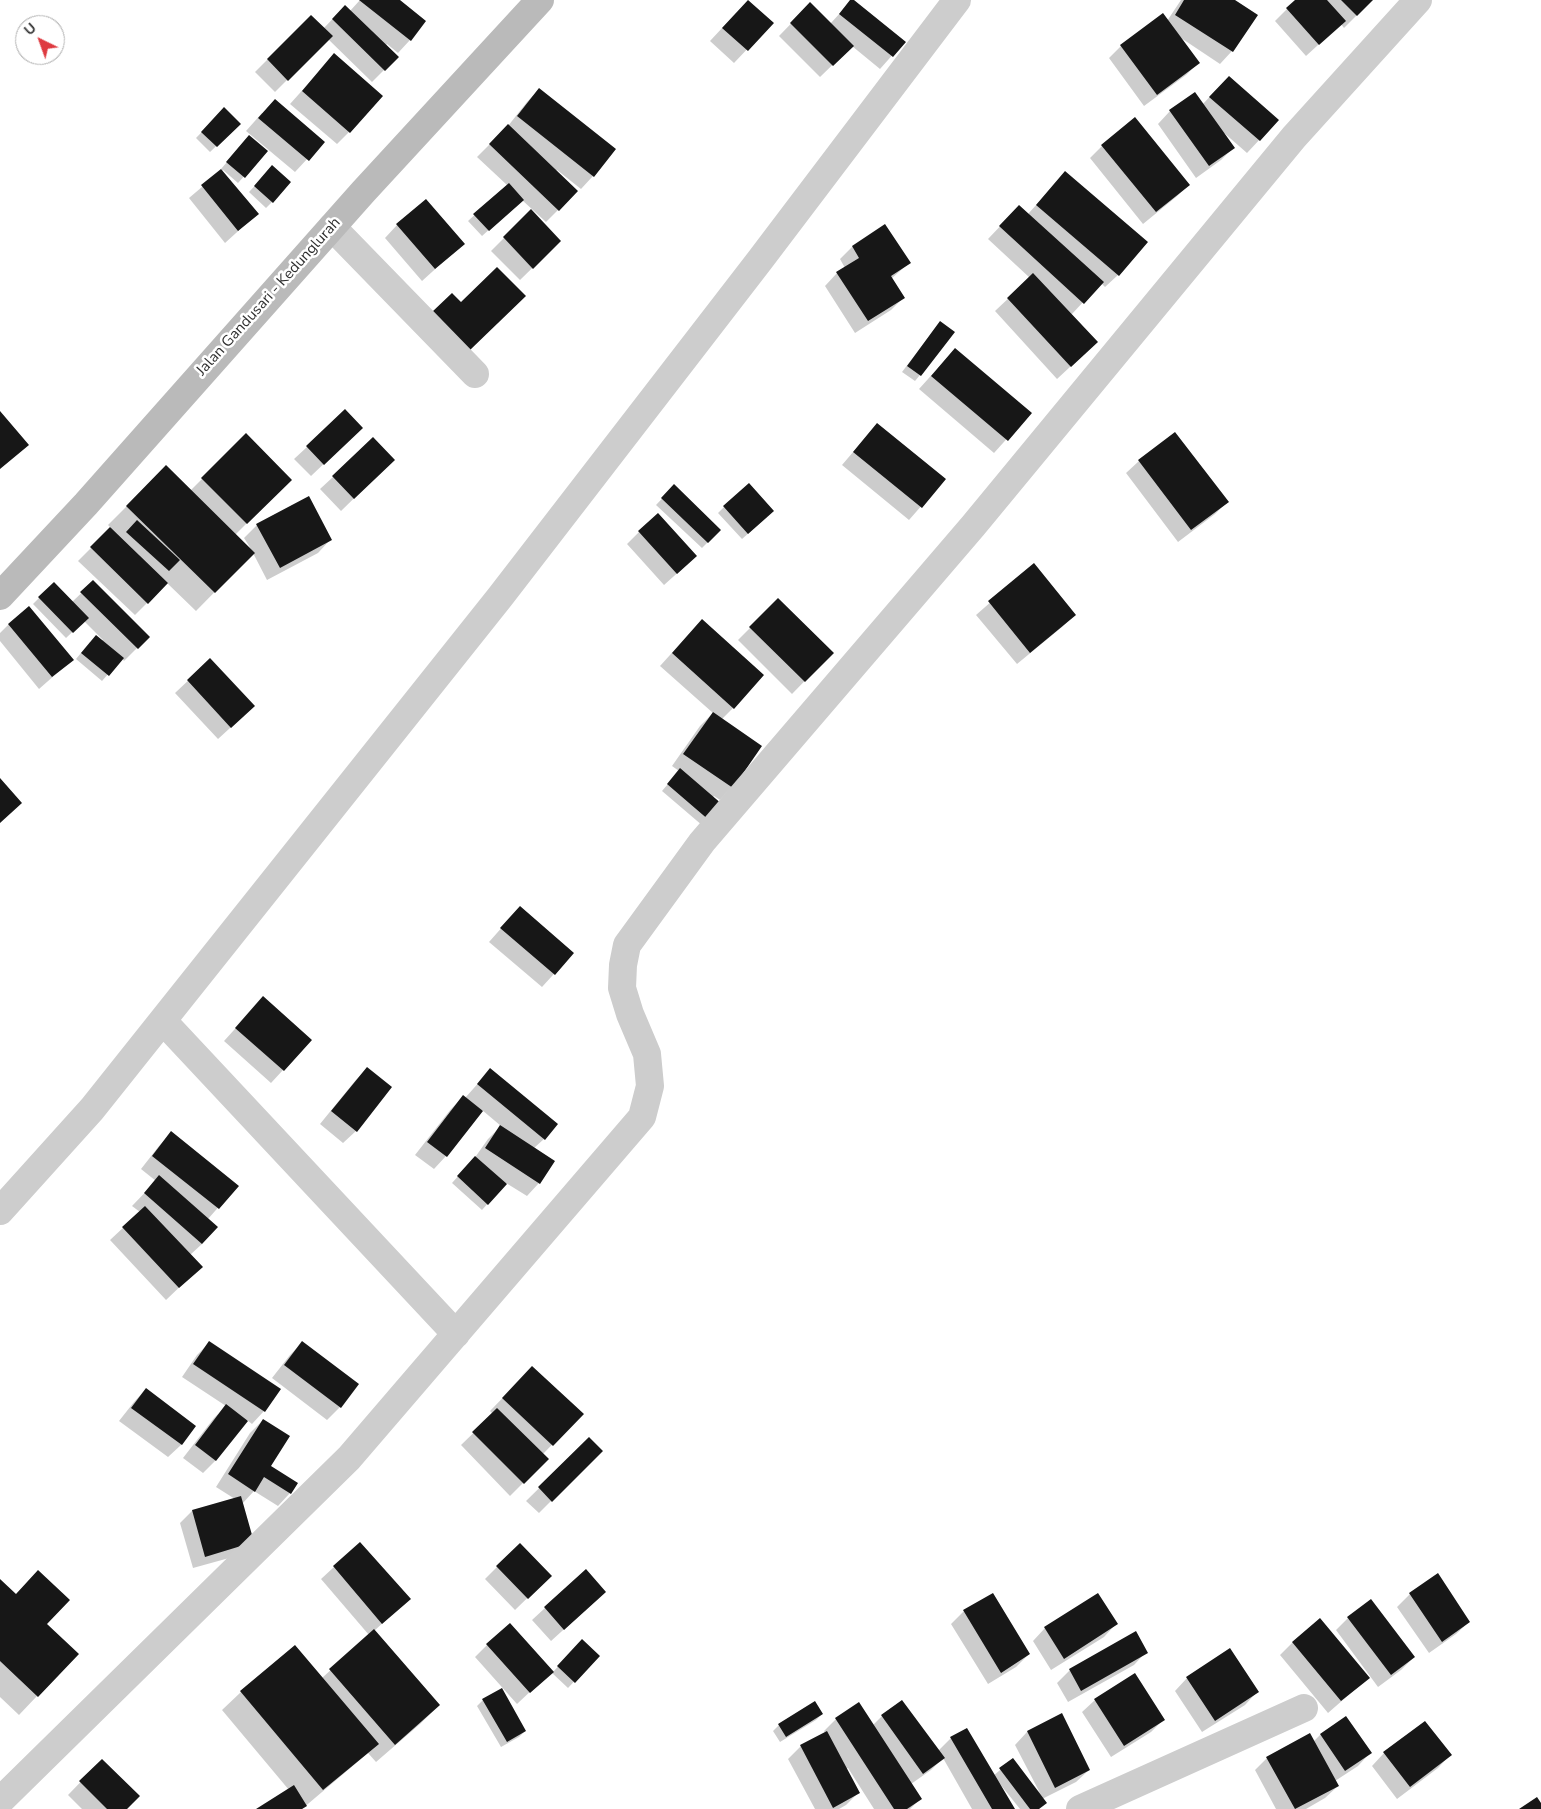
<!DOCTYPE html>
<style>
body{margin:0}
#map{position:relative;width:1541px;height:1809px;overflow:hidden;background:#fff;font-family:"Nunito Sans",sans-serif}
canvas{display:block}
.north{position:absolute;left:15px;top:15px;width:50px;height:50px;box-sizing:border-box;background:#fff;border:1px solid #acacac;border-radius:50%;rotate:318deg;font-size:14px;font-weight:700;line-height:20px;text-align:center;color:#303030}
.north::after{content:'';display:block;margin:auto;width:18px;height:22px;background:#de3a40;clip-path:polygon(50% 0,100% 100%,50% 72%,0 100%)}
</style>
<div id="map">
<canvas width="1541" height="1809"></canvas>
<div class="north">U</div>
</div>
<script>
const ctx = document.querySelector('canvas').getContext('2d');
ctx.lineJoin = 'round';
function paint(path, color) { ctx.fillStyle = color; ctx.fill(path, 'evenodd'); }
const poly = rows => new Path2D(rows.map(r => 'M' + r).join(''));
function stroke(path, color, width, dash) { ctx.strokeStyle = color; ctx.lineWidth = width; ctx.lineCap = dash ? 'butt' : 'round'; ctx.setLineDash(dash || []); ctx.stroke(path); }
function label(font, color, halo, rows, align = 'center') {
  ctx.font = font + ' "Nunito Sans",sans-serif'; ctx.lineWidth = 5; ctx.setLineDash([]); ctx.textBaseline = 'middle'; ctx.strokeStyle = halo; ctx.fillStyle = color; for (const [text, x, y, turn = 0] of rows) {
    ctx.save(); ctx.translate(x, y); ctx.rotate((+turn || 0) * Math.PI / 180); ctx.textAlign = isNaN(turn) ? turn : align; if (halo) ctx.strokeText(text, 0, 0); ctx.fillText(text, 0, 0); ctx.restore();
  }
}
const shadow = poly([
 [360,0,398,0,410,40,398,53,387,44,386,45,397,57,372,82,328,39,275,92,255,72,311,16,323,29,345,6,350,11],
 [852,0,904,42,880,69,852,46,820,77,779,36,810,4,830,24],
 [1181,0,1233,0,1232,51,1220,64,1181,38,1198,63,1186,75,1144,106,1109,58,1121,46,1167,21],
 [1296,0,1372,0,1344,28,1341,24,1306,56,1275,21],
 [736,13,772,23,734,63,710,41],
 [334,55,349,132,337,144,290,104],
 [539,89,593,176,581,189,557,170,556,171,577,191,546,222,522,200,482,236,468,221,507,185,477,157,508,126,527,102],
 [1216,90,1277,121,1247,153,1223,132,1233,148,1221,160,1196,178,1158,124,1170,111,1202,105],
 [224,109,239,124,210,152,196,138],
 [262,113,323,142,295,172,246,131],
 [243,143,266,152,238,183,223,170,222,171,257,214,225,243,189,198,222,170,221,169],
 [1102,146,1189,185,1176,197,1143,224,1090,158],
 [267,173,272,202,266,208,249,192],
 [1065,173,1118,275,1105,287,1101,283,1071,315,1084,354,1057,379,995,311,1030,278,988,239,1007,219,1028,214],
 [531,211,560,241,520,280,491,251],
 [397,225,463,244,422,281,385,238],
 [885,225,909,263,891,279,904,297,891,310,855,333,825,286,837,273,845,268,840,259,852,247],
 [940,322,920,375,915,381,902,372],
 [955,349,1030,413,994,453,919,389],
 [877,424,945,479,909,520,842,465],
 [246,435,290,480,235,535,251,549,244,538,257,525,330,540,318,553,267,580,253,553,196,611,167,583,135,615,78,561,111,528,108,525,166,467,190,491],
 [349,440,311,476,294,459,307,447],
 [1139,461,1227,502,1215,514,1178,542,1126,473],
 [381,472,341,511,320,489,333,477],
 [674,486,720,530,702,548,656,505],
 [724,507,767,517,742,539,718,513],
 [639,532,683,568,664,585,627,544],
 [1033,565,1074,615,1062,627,1017,664,976,615],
 [93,582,148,637,124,661,122,658,102,681,76,659,90,642,103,640,84,621,66,638,33,604,54,583,72,602],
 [778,600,832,653,792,694,738,640],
 [9,624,72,660,39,689,0,641,0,633],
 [689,634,733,708,721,720,732,787,720,800,714,796,713,797,703,826,662,791,679,771,672,766,700,726,713,713,660,666],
 [210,660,241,718,218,739,175,693],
 [520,907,573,953,542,987,489,942],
 [263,998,283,1070,271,1083,224,1041],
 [367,1068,391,1087,356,1131,343,1143,320,1124,355,1081],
 [490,1070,544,1139,534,1148,539,1183,527,1196,506,1183,482,1210,452,1183,476,1156,488,1139,501,1126,482,1110,446,1156,434,1169,415,1155,451,1109,463,1097,465,1098],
 [171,1133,237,1186,208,1219,202,1244,190,1255,188,1279,166,1300,110,1240,140,1212,132,1206,156,1181,141,1169,159,1146],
 [209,1343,264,1411,252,1424,247,1420,215,1461,203,1473,183,1458,214,1418,226,1406,182,1377,197,1355],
 [302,1343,357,1384,340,1407,327,1420,272,1378,290,1355],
 [520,1380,582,1414,542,1455,547,1459,510,1496,461,1445,493,1414,490,1411],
 [146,1389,194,1426,181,1445,168,1457,119,1421,134,1402],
 [263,1420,269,1466,290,1493,278,1506,254,1491,242,1504,240,1555,193,1568,180,1523,192,1511,235,1499,216,1487,250,1433],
 [589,1439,601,1451,539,1513,526,1501],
 [360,1543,396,1611,374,1631,439,1705,420,1724,376,1762,368,1753,302,1809,259,1809,289,1790,222,1710,241,1692,322,1678,369,1635,321,1579],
 [520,1544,550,1576,515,1610,485,1579],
 [585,1571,592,1604,551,1641,532,1620],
 [1437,1575,1469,1622,1456,1634,1429,1653,1397,1607,1410,1594],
 [0,1581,37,1696,19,1715,0,1697],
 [964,1611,1029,1654,1016,1667,988,1684,951,1624],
 [1348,1618,1414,1657,1401,1670,1378,1687,1336,1630],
 [1116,1624,1104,1637,1051,1670,1033,1641,1045,1628],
 [1293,1642,1368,1678,1328,1713,1280,1655],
 [487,1645,553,1672,576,1647,598,1656,568,1688,551,1672,517,1704,475,1657],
 [1146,1652,1134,1665,1068,1702,1057,1683,1070,1670],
 [1187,1678,1257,1692,1245,1705,1202,1732,1175,1691],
 [483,1700,525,1731,519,1737,501,1747,477,1706],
 [1095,1700,1163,1720,1151,1732,1111,1757,1082,1712],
 [822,1714,816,1720,780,1742,773,1731,779,1725],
 [1061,1715,1089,1770,1076,1782,1042,1799,1039,1809,1020,1809,1000,1784,999,1784,1013,1809,972,1809,943,1758,931,1770,911,1784,920,1799,910,1809,874,1809,848,1768,846,1769,858,1793,846,1805,839,1809,815,1809,788,1759,801,1746,825,1733,824,1731,836,1719,873,1725,882,1716,938,1751,951,1738,993,1776,1012,1760,1040,1793,1015,1745,1027,1732],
 [1320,1735,1370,1753,1358,1766,1335,1781,1338,1786,1325,1798,1306,1809,1276,1809,1255,1770,1267,1758,1313,1742],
 [1384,1753,1450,1755,1438,1768,1397,1799,1372,1766],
 [102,1760,125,1809,82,1809,68,1795]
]);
const building = poly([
 [359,0,400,0,426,21,411,41],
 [748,0,774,23,748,51,722,28],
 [850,0,854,0,906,42,893,57,839,14],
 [1184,0,1235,0,1258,15,1233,52,1175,15],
 [1295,0,1327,0,1346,21,1319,45,1286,8],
 [1341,0,1373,0,1357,16],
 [810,2,854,46,833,66,790,23],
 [345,5,399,57,385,71,332,19],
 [1163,13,1200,63,1157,95,1120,45],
 [311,15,333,36,288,81,267,59],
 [334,53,383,96,350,133,302,91],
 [1229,76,1279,120,1260,141,1209,97],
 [539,88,616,149,594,177,517,116],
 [1195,92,1235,148,1209,166,1169,110],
 [275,99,325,142,309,161,258,118],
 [224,107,241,124,217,147,201,132],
 [1135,117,1190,185,1156,212,1101,145],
 [508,124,578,191,559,211,489,144],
 [249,135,268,151,245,178,226,162],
 [272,165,291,182,273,203,254,186],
 [221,169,259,214,238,231,201,185],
 [1065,171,1148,242,1119,276,1036,205],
 [509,183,524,200,489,231,473,214],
 [426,199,465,244,435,269,396,224],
 [1019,205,1104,282,1084,304,999,226],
 [531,209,561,241,533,269,503,237],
 [885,224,911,263,891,276,905,298,868,321,836,272,859,258,852,246],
 [497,267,526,296,470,350,432,312,452,293,461,302],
 [1033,273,1098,342,1071,367,1007,298],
 [940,321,955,332,921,376,907,366],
 [955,348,1032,413,1008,441,931,376],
 [345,409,363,428,324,465,306,446],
 [0,411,29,445,0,469],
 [877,423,946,479,922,508,853,452],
 [1175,432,1229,502,1191,530,1138,460],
 [246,433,292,480,247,524,201,478],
 [373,437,395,460,354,499,332,476],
 [166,465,255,553,215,593,126,506],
 [749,483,774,511,748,534,723,506],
 [674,484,721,530,708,543,661,498],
 [309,496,332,540,280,568,256,524],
 [658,513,697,556,677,574,638,531],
 [137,520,180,560,169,571,126,532],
 [110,527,168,583,148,604,90,547],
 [1034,563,1076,615,1030,653,988,601],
 [93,580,150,637,138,649,80,592],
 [54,582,89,618,73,633,38,597],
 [778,598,834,653,805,682,749,627],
 [29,606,74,660,52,677,8,624],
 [702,619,764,675,734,709,672,653],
 [96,635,124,658,109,676,81,653],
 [210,658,255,706,231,728,187,680],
 [713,712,762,746,733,788,683,754],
 [680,768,723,805,710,821,667,784],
 [0,778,22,803,0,823],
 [520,906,574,953,555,975,500,928],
 [263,996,312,1040,284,1071,235,1028],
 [367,1067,392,1087,357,1132,331,1111],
 [490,1068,558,1124,545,1140,477,1084],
 [463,1095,483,1111,447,1157,427,1142],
 [500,1125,555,1161,540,1184,485,1148],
 [171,1131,239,1186,219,1209,152,1156],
 [475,1156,507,1184,488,1205,457,1176],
 [159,1175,218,1227,202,1244,144,1193],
 [145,1206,203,1267,179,1288,122,1227],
 [209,1341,281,1389,265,1412,193,1364],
 [302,1341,359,1384,341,1408,284,1365],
 [532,1366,584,1414,553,1446,502,1398],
 [146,1388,196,1426,182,1445,131,1408],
 [226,1404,248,1421,216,1461,195,1445],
 [497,1408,549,1459,524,1484,472,1432],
 [263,1419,290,1436,271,1466,298,1483,291,1494,264,1477,255,1492,228,1474],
 [589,1437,603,1451,552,1502,538,1487],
 [241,1496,254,1542,205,1557,192,1510],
 [360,1542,411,1599,382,1624,333,1566],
 [520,1543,552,1576,528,1599,496,1566],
 [586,1569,606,1592,564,1630,544,1607],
 [38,1570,70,1600,47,1624,79,1654,38,1697,0,1661,0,1579,16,1594],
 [1438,1573,1470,1622,1442,1642,1409,1593],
 [993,1593,1030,1654,1001,1673,963,1610],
 [1098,1593,1118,1624,1064,1659,1044,1627],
 [1371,1599,1415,1657,1391,1675,1347,1617],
 [1320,1618,1370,1678,1341,1701,1292,1642],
 [510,1623,554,1672,530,1693,486,1644],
 [374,1629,440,1705,395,1745,329,1669],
 [1136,1631,1148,1653,1081,1691,1069,1669],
 [582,1639,600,1656,575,1683,557,1666],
 [295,1645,379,1744,323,1790,240,1691],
 [1230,1648,1259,1692,1215,1721,1186,1677],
 [1135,1673,1165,1720,1124,1746,1094,1699],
 [502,1688,526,1731,507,1742,482,1699],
 [902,1700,945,1758,923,1774,881,1715],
 [815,1701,823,1714,786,1737,778,1724],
 [859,1702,922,1799,907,1809,894,1809,835,1718],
 [1062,1713,1090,1770,1055,1788,1027,1731],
 [1346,1716,1372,1753,1345,1771,1320,1734],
 [1425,1721,1452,1755,1410,1787,1383,1752],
 [967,1728,1015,1809,992,1809,950,1737],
 [827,1731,860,1793,833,1808,800,1745],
 [1310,1733,1339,1786,1295,1809,1266,1757],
 [1013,1758,1047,1803,1039,1809,1030,1809,999,1768],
 [102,1759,140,1796,127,1809,107,1809,79,1781],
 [294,1785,307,1806,302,1809,256,1809],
 [1537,1797,1541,1803,1541,1809,1519,1809]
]);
const street = poly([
 [332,227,475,374],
 [163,1021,456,1334],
 [0,1211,92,1109,500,597,760,260,957,0],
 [0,1801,349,1458,642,1117,650,1086,647,1054,630,1014,622,988,623,965,627,945,702,842,973,526,1294,137,1418,0],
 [1080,1809,1304,1708]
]);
const secondary = poly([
 [0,596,86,504,363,192,540,0]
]);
const streetNames = [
 ["Jalan Gandusari - Kedunglurah",269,297,-48]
];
paint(shadow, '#0003');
paint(building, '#171717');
stroke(street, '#cdcdcd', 28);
stroke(secondary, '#bababa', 28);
label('15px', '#303030', '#fff', streetNames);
</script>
